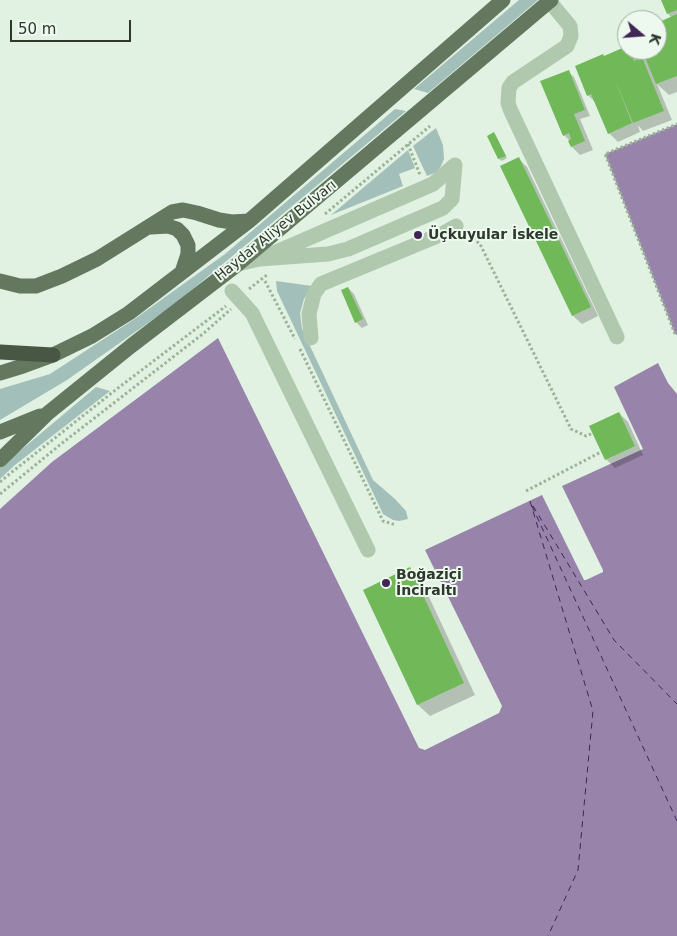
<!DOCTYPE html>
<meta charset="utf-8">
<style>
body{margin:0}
#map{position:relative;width:677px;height:936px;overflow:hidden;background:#e1f1e2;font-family:"DejaVu Sans",sans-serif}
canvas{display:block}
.north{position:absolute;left:617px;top:10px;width:50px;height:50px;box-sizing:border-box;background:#edf9ee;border:1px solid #a1aca0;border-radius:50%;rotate:108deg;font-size:14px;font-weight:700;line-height:20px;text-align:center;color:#2e382c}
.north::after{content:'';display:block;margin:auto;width:18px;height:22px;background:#402555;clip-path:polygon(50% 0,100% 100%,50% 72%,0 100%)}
.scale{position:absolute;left:10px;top:20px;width:121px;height:22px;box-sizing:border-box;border:2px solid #2e382c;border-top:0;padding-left:6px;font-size:15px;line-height:18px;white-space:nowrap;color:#2e382c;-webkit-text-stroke:4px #edf9ee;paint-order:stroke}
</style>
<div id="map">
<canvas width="677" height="936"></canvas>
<div class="north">K</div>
<div class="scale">50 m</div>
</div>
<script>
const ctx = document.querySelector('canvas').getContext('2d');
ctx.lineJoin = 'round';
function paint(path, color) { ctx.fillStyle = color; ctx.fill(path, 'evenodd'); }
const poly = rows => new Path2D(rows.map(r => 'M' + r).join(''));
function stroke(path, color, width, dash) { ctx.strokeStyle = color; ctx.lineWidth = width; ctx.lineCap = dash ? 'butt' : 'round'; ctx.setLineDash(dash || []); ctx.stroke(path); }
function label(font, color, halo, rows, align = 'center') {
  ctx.font = font + ' "DejaVu Sans",sans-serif'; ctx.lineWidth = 4; ctx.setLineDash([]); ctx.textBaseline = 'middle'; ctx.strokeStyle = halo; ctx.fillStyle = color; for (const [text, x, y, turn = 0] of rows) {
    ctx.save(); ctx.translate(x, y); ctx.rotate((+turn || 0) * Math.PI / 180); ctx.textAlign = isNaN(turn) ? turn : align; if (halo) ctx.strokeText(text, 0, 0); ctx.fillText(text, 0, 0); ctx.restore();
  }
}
const green = poly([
 [519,0,538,0,428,93,414,89],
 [395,109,406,111,175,304,67,380,0,420,0,389,50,374,136,318,225,254],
 [436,128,443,145,444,159,441,166,437,172,427,176,413,146],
 [408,150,415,168,399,174,403,186,331,215],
 [276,281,312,286,304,299,300,313,302,329,373,480,395,499,406,511,408,519,399,521,393,520,383,514,277,291],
 [96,387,110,391,15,465,0,479,0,468,8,461]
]);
const water = poly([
 [677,124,677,335,675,334,605,154],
 [218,338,419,748,425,750,499,713,502,706,425,550,542,495,584,580,586,580,603,572,603,570,562,486,643,449,614,387,658,363,668,383,677,394,677,936,0,936,0,509,52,462]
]);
const shadow = poly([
 [663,0,677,0,677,92,669,95,657,84,672,120,643,131,638,125,640,132,618,142,609,133,597,104,588,95,577,67,627,48,627,50,630,50,634,54,633,50,657,50,657,24,672,18,668,14],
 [568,72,574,77,590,116,580,119,593,150,580,155,572,147,569,140,564,135],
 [494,134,496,136,507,158,502,161,499,159,488,137],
 [518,158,527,167,598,316,582,324,573,316,501,166],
 [348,288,354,294,368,325,362,328,356,322],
 [619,413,628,422,643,455,615,468,606,459],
 [409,569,421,580,475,695,430,716,418,705,364,590]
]);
const ferry = poly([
 [530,501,593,711,578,870,548,936],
 [532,506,677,821],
 [533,506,614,640,677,704]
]);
const building = poly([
 [661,0,677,0,677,10,667,14],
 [677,14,677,76,656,84,644,55,635,59,631,50,657,50,657,23],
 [627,46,627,50,630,50,634,61,642,57,664,111,633,123,614,77,632,123,608,134,591,94,587,96,575,66,603,54,604,56],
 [569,70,585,110,574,114,585,141,571,147,568,141,571,139,569,133,563,136,540,81],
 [494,132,506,156,498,159,487,136],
 [519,157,591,307,572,316,500,166],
 [348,287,363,319,355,323,341,290],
 [619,412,635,446,605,460,589,426],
 [410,567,464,683,417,705,363,590]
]);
const path = poly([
 [408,144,420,175],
 [325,214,430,126],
 [473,238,480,244,571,429,586,436,593,433],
 [265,281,295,339],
 [249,289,268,274],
 [675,334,605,154,677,124],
 [300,349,383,521,396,525],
 [0,482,12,472,118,388,226,306],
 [526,491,601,452],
 [0,494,61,444,204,333,231,309]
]);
const minor = poly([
 [549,1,570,26,571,36,567,46,513,82,509,88,508,103,510,109,617,337],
 [272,254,433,184,455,165],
 [238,264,259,259,328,254,348,249,443,208,452,199,455,165],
 [232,291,252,313,368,550],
 [311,338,309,314,314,294,321,284,442,234,456,226]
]);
const major = poly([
 [151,227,168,226,177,229,183,235,188,245,188,254,182,272],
 [0,281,20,286,36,286,62,276,97,259,172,212,183,210,197,213,219,220,232,222,249,221],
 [0,373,23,366,53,355,92,336,129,313,249,221,503,0],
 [0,432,40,416],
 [0,460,48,413,131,346,238,264,551,0]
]);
const highway = poly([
 [0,352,53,355]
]);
const markers = [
 [418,235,5,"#402555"],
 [386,583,5,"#402555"]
];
const streetNames = [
 ["Haydar Aliyev Bulvarı",276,231,-39]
];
const poiNames = [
 ["Üçkuyular İskele",428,235],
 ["Boğaziçi",396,575],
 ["İnciraltı",396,591]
];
paint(green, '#a3bfba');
paint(water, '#9883ab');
paint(shadow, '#0003');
stroke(ferry, '#402555', 1, [6, 5]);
paint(building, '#71b958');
stroke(path, '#9bb498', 3, [2.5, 2.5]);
stroke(minor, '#afc8ae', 15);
stroke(major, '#63785f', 15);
stroke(highway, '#485744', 15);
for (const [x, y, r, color] of markers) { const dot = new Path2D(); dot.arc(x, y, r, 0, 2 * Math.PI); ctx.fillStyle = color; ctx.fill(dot); stroke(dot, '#edf9ee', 2); }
label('14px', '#2e382c', '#edf9ee', streetNames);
label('bold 14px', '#2e382c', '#edf9ee', poiNames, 'left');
</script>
